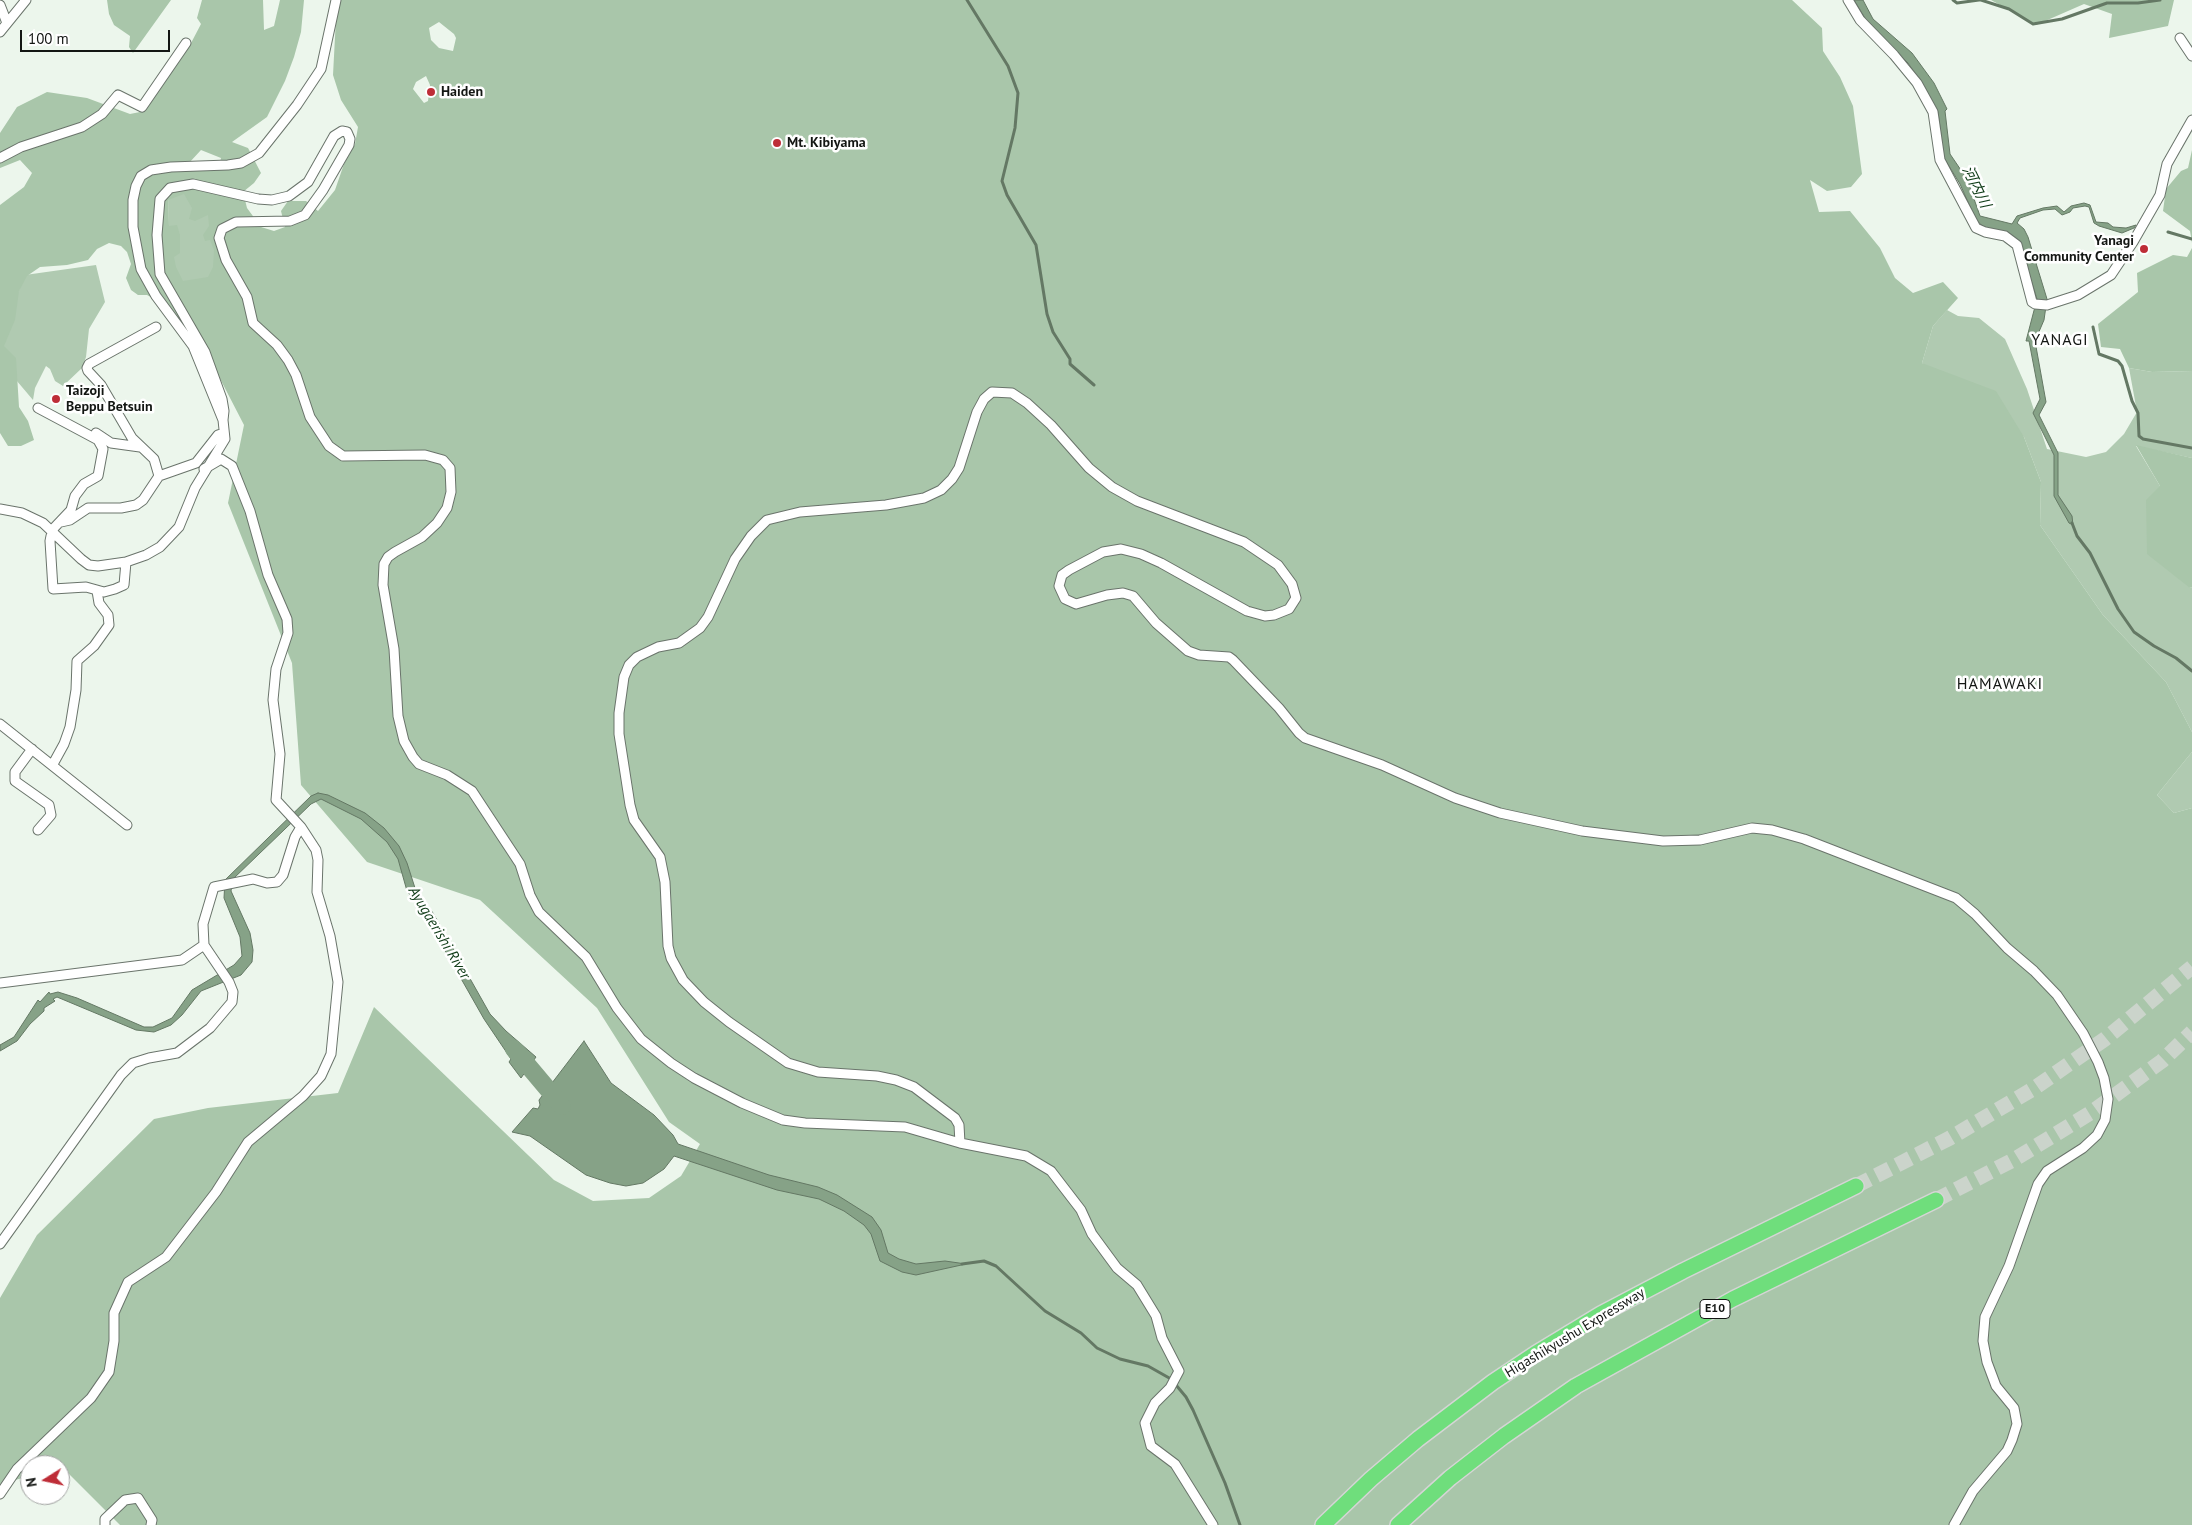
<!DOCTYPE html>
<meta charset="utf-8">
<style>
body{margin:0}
#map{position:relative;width:2192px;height:1525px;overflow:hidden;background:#ecf6ec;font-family:"PT Sans",sans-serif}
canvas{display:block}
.north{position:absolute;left:20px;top:1455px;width:50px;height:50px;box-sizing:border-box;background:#fff;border:1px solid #a1a2a1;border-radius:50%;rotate:260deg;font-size:14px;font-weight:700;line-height:20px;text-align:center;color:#131613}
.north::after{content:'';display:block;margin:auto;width:18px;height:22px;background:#be2d37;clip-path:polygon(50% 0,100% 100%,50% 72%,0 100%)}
.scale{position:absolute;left:20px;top:30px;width:150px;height:22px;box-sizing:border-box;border:2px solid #131613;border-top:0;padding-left:6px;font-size:15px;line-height:18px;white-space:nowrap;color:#131613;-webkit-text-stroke:4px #fff;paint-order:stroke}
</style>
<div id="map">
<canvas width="2192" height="1525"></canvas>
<div class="north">N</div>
<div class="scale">100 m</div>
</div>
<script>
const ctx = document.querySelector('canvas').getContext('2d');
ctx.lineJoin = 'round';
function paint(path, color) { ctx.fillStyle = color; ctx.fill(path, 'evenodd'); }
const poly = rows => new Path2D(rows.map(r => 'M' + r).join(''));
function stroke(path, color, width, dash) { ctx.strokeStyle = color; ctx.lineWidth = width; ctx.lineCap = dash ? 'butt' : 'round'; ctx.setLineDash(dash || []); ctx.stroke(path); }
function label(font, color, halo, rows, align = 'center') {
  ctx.font = font + ' "PT Sans","Noto Sans JP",sans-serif'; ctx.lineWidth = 5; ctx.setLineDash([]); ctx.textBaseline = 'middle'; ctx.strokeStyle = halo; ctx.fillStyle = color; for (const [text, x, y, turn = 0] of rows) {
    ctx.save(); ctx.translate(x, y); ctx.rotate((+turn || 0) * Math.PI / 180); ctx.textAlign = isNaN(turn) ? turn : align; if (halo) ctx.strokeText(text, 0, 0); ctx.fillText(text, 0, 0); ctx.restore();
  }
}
const green = poly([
 [188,192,213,215,215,272,200,284,179,285,169,256,168,197],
 [96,265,105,302,89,329,86,357,82,368,63,386,55,381,50,369,46,366,35,388,33,400,11,374,0,337,25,275],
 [1947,310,1958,316,1979,318,2005,339,2027,389,2047,449,2086,457,2106,452,2124,434,2137,412,2129,368,2152,372,2192,371,2192,458,2136,446,2160,486,2190,588,2192,587,2192,732,2166,682,2103,615,2040,525,2041,482,2024,437,1922,363,1933,326],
 [2192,752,2192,808,2174,813,2157,795]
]);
const forest = poly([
 [107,0,171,0,133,53,129,47,130,36,114,25,109,14],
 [202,0,263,0,264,30,274,26,280,0,304,0,301,32,294,57,285,81,267,117,232,142,248,148,261,173,254,183,243,192,247,208,261,227,274,231,285,227,281,211,288,201,306,201,318,211,335,190,344,164,355,144,358,127,341,100,333,75,336,18,341,0,1792,0,1822,28,1823,51,1840,77,1853,106,1862,174,1851,187,1827,191,1810,180,1819,212,1850,211,1880,248,1895,278,1913,293,1943,282,1958,298,1933,326,1922,363,1996,391,2024,437,2041,482,2040,525,2103,615,2166,682,2192,732,2192,752,2157,795,2174,813,2192,808,2192,1525,120,1525,63,1468,60,1469,60,1465,30,1465,30,1476,0,1484,0,1298,37,1235,154,1119,208,1108,338,1093,374,1007,554,1180,593,1201,649,1198,681,1176,700,1144,669,1122,597,1008,480,900,367,862,301,785,292,663,228,503,244,425,213,365,190,340,179,335,156,300,147,295,138,295,131,290,126,278,131,264,127,252,121,246,109,243,97,249,88,260,67,265,40,267,27,276,19,291,15,320,4,346,16,358,19,407,28,421,34,440,21,446,8,446,0,433,0,205,24,187,32,173,20,160,0,168,0,133,17,107,47,92,87,98,130,114,145,111,190,45,201,24,197,18],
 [439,22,454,34,456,38,453,51,439,48,431,40,429,28],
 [426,76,430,85,428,101,424,103,413,89,416,82],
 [201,150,221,158,218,170,203,171,189,163],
 [184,194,192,208,189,219,195,221,208,215,209,226,203,235,205,241,210,240,214,250,213,267,208,277,183,281,176,267,174,257,180,253,180,235,177,225,169,226,168,200],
 [1991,0,2174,0,2168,26,2109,38,2112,14,2084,4,2036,25],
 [2192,150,2192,243,2190,231,2163,211,2166,189,2181,171,2188,168],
 [2192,248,2192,371,2152,372,2129,368,2120,349,2101,347,2098,324,2138,292,2137,273,2173,255,2187,257],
 [2136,445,2192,458,2192,587,2190,588,2147,554,2146,500,2160,486]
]);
const water = poly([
 [1854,0,1863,0,1873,19,1912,53,1934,83,1947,109,1945,111,1950,154,1967,179,1980,216,2012,224,2017,216,2043,208,2057,206,2064,212,2071,206,2084,203,2090,205,2096,222,2108,223,2113,227,2126,228,2136,225,2134,228,2122,233,2099,226,2094,223,2089,207,2085,206,2073,208,2070,212,2062,215,2055,209,2043,210,2020,218,2017,223,2024,229,2028,237,2047,299,2044,320,2035,341,2046,402,2039,415,2058,453,2058,495,2072,516,2073,525,2069,523,2054,496,2054,455,2033,413,2040,399,2029,341,2026,341,2037,299,2019,242,2010,234,1986,229,1976,220,1960,184,1944,158,1938,112,1926,90,1908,63,1868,23,1854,0],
 [318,793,328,795,365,813,384,828,399,846,407,863,415,888,433,913,490,1014,506,1031,536,1057,521,1078,509,1062,511,1059,484,1019,426,917,407,891,398,859,387,842,361,819,321,799,311,804,233,879,231,891,250,933,253,950,252,962,241,975,201,991,182,1015,171,1025,154,1032,136,1030,57,997,53,999,55,1001,44,1008,44,1011,30,1024,17,1041,0,1051,0,1045,14,1037,38,1000,40,1002,49,992,50,994,58,992,77,998,144,1027,153,1027,172,1018,192,990,234,965,242,956,240,937,224,898,225,880,311,796,318,793],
 [584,1041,611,1083,654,1115,673,1135,678,1144,769,1175,818,1187,837,1195,872,1217,881,1230,888,1253,899,1259,916,1264,945,1261,966,1264,916,1275,902,1272,880,1261,871,1234,864,1225,844,1211,819,1199,777,1190,674,1156,664,1169,643,1183,626,1186,610,1183,586,1175,530,1136,512,1132,533,1108,538,1109,540,1105,539,1100,584,1041]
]);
const stream = poly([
 [967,0,1008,66,1018,93,1015,128,1002,181,1007,195,1036,245,1047,314,1053,332,1070,359,1070,364,1094,385],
 [1953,0,1957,3,1979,0],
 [1981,0,2009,9,2033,24,2062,19,2107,3,2138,3,2160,0],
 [2168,232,2192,239],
 [2093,327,2099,354,2118,361,2122,366,2132,401,2138,413,2139,436,2143,439,2192,448],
 [2072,523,2077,536,2090,553,2118,609,2134,632,2154,646,2176,658,2192,671],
 [962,1264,984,1261,996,1266,1045,1311,1081,1333,1097,1348,1120,1359,1148,1366,1171,1379,1186,1397,1193,1410,1225,1483,1240,1525]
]);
const river = poly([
 [514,1049,562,1106]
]);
const highwayTunnel = poly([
 [1856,1186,1950,1138,2033,1089,2105,1039,2192,967],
 [1936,1200,2015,1159,2092,1112,2162,1061,2192,1032]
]);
const street = poly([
 [1848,0,1860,20,1894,55,1917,83,1933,112,1940,160,1976,228,1985,232,2005,236,2017,245,2032,302,2035,304,2047,305,2078,295,2111,275,2133,242,2160,195,2167,164,2192,120],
 [0,5,7,23],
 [0,32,26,0],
 [2180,38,2192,56],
 [0,158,21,147,82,127,102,114,118,95,142,107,186,43],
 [156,327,89,364,87,368,88,371,101,385,132,438,154,459,159,476,196,463,218,435,224,433],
 [38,408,98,440,103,449,98,476,84,484,75,496,71,510,52,530],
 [223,420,224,411,222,399,205,352,160,274,157,235,160,199,170,188,193,184,258,199,272,200,289,196,308,182,334,136,342,131,347,132,350,139,349,145,323,190,305,215,290,221,236,222,222,229,219,238,226,260,247,297,253,323,277,345,288,360,296,375,310,417,329,446,343,456,425,455,443,460,450,468,451,492,447,508,437,523,422,537,395,552,388,557,384,564,383,585,394,649,398,716,404,741,413,757,419,764,447,775,472,791,520,864,530,895,539,912,586,957,617,1008,641,1039,671,1063,694,1078,742,1103,783,1120,805,1123,905,1127,960,1143,959,1125,955,1118,914,1087,896,1080,877,1076,818,1072,788,1063,729,1022,704,1002,683,980,671,958,668,946,665,882,660,857,634,820,630,805,619,734,619,713,624,677,629,665,637,657,658,647,679,643,700,628,708,617,735,559,751,536,767,520,800,512,886,505,924,498,941,490,952,479,959,468,977,412,984,399,992,392,1012,393,1027,403,1051,425,1089,468,1112,487,1137,501,1244,542,1278,565,1292,584,1296,598,1289,609,1274,615,1265,616,1247,611,1161,563,1141,554,1121,549,1103,552,1069,570,1062,575,1059,586,1065,599,1076,604,1107,595,1123,593,1133,596,1156,623,1188,651,1199,655,1229,657,1233,660,1279,708,1299,733,1305,738,1382,765,1455,798,1500,813,1582,831,1663,841,1700,840,1752,828,1772,830,1804,839,1956,898,1975,914,2007,948,2034,971,2057,995,2083,1033,2098,1062,2104,1078,2108,1099,2105,1120,2097,1135,2083,1148,2047,1171,2038,1184,2009,1266,1985,1317,1983,1341,1987,1362,1996,1386,2014,1408,2017,1424,2012,1440,2007,1451,1973,1491,1954,1525],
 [96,433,111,443,140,447],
 [0,509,22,513,43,523,81,559,89,565,98,566,126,562,146,555,160,547,179,527,195,488,225,439,223,420,193,346,156,296,141,269,133,227,133,200,136,186,141,176,151,170,171,167,228,165,241,163,259,153,297,105,321,69,336,0],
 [61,522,70,520,88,508,121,508,136,505,143,500,159,476],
 [54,533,51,536,50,541,53,589,86,587,104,592,115,589,124,585,126,562],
 [0,724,127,825],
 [32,749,15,772,15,781,49,805,51,815,38,830],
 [53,764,64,744,70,727,76,690,77,661,94,646,109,625,108,615,99,603,97,591],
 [0,983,182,960,204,945],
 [960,1143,1026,1156,1051,1171,1081,1210,1092,1234,1117,1268,1137,1285,1156,1316,1162,1338,1179,1371,1170,1388,1155,1403,1145,1423,1151,1446,1175,1464,1213,1525],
 [0,1244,121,1075,133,1063,149,1058,177,1053,210,1028,232,1002,233,992,229,982,204,945,203,924,214,887,253,879,267,883,277,882,283,875,295,837,301,827,276,800,280,754,273,700,276,669,288,633,287,619,268,575,250,511,232,466,221,459,204,469],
 [0,1494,17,1469,91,1398,109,1372,114,1341,114,1313,128,1282,166,1257,216,1192,248,1142,303,1096,321,1076,331,1054,338,982,330,936,317,892,318,860,316,850,301,827],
 [105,1525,105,1519,125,1500,138,1498,152,1520,151,1525]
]);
const highway = poly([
 [1323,1525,1371,1479,1418,1439,1493,1382,1535,1354,1601,1314,1683,1271,1856,1186],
 [1398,1525,1450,1478,1504,1436,1576,1386,1733,1299,1936,1200]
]);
const markers = [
 [431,92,5,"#be2d37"],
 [777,143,5,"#be2d37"],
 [2144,249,5,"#be2d37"],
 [56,399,5,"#be2d37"]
];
const shields = [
 [1715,1309,30]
];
const shieldNames = [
 ["E10",1715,1309]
];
const poiNames = [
 ["Haiden",441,92],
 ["Mt. Kibiyama",787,143],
 ["Yanagi",2134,241,"right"],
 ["Community Center",2134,257,"right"],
 ["Taizoji",66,391],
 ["Beppu Betsuin",66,407]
];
const streetNames = [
 ["Higashikyushu Expressway",1575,1333,-31]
];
const waterNames = [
 ["河内川",1976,187,64],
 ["Ayugaerishi River",439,933,59]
];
const quarterNames = [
 ["YANAGI",2060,340],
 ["HAMAWAKI",2000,684]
];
paint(green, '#b0cab1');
paint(forest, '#a9c6aa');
paint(water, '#86a287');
stroke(water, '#647864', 1);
stroke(stream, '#647864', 3);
stroke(river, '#86a287', 18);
stroke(highwayTunnel, '#cbd4cb', 15, [15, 8]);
stroke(street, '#6a746b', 11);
stroke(highway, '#d5d5d5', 18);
stroke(street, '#fff', 9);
stroke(highway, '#6fde7c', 15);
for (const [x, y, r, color] of markers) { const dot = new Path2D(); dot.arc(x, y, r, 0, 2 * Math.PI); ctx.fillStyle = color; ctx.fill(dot); stroke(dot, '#fff', 2); }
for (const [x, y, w] of shields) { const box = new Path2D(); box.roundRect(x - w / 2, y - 9.5, w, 19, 4); ctx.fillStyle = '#fff'; ctx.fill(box); stroke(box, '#131613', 1); }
label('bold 12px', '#131613', null, shieldNames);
label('bold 14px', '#131613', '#fff', poiNames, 'left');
label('14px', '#131613', '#fff', streetNames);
label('italic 15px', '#0d3a15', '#fff', waterNames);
ctx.letterSpacing = '1px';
label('16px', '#131613', '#fff', quarterNames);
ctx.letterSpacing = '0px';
</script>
